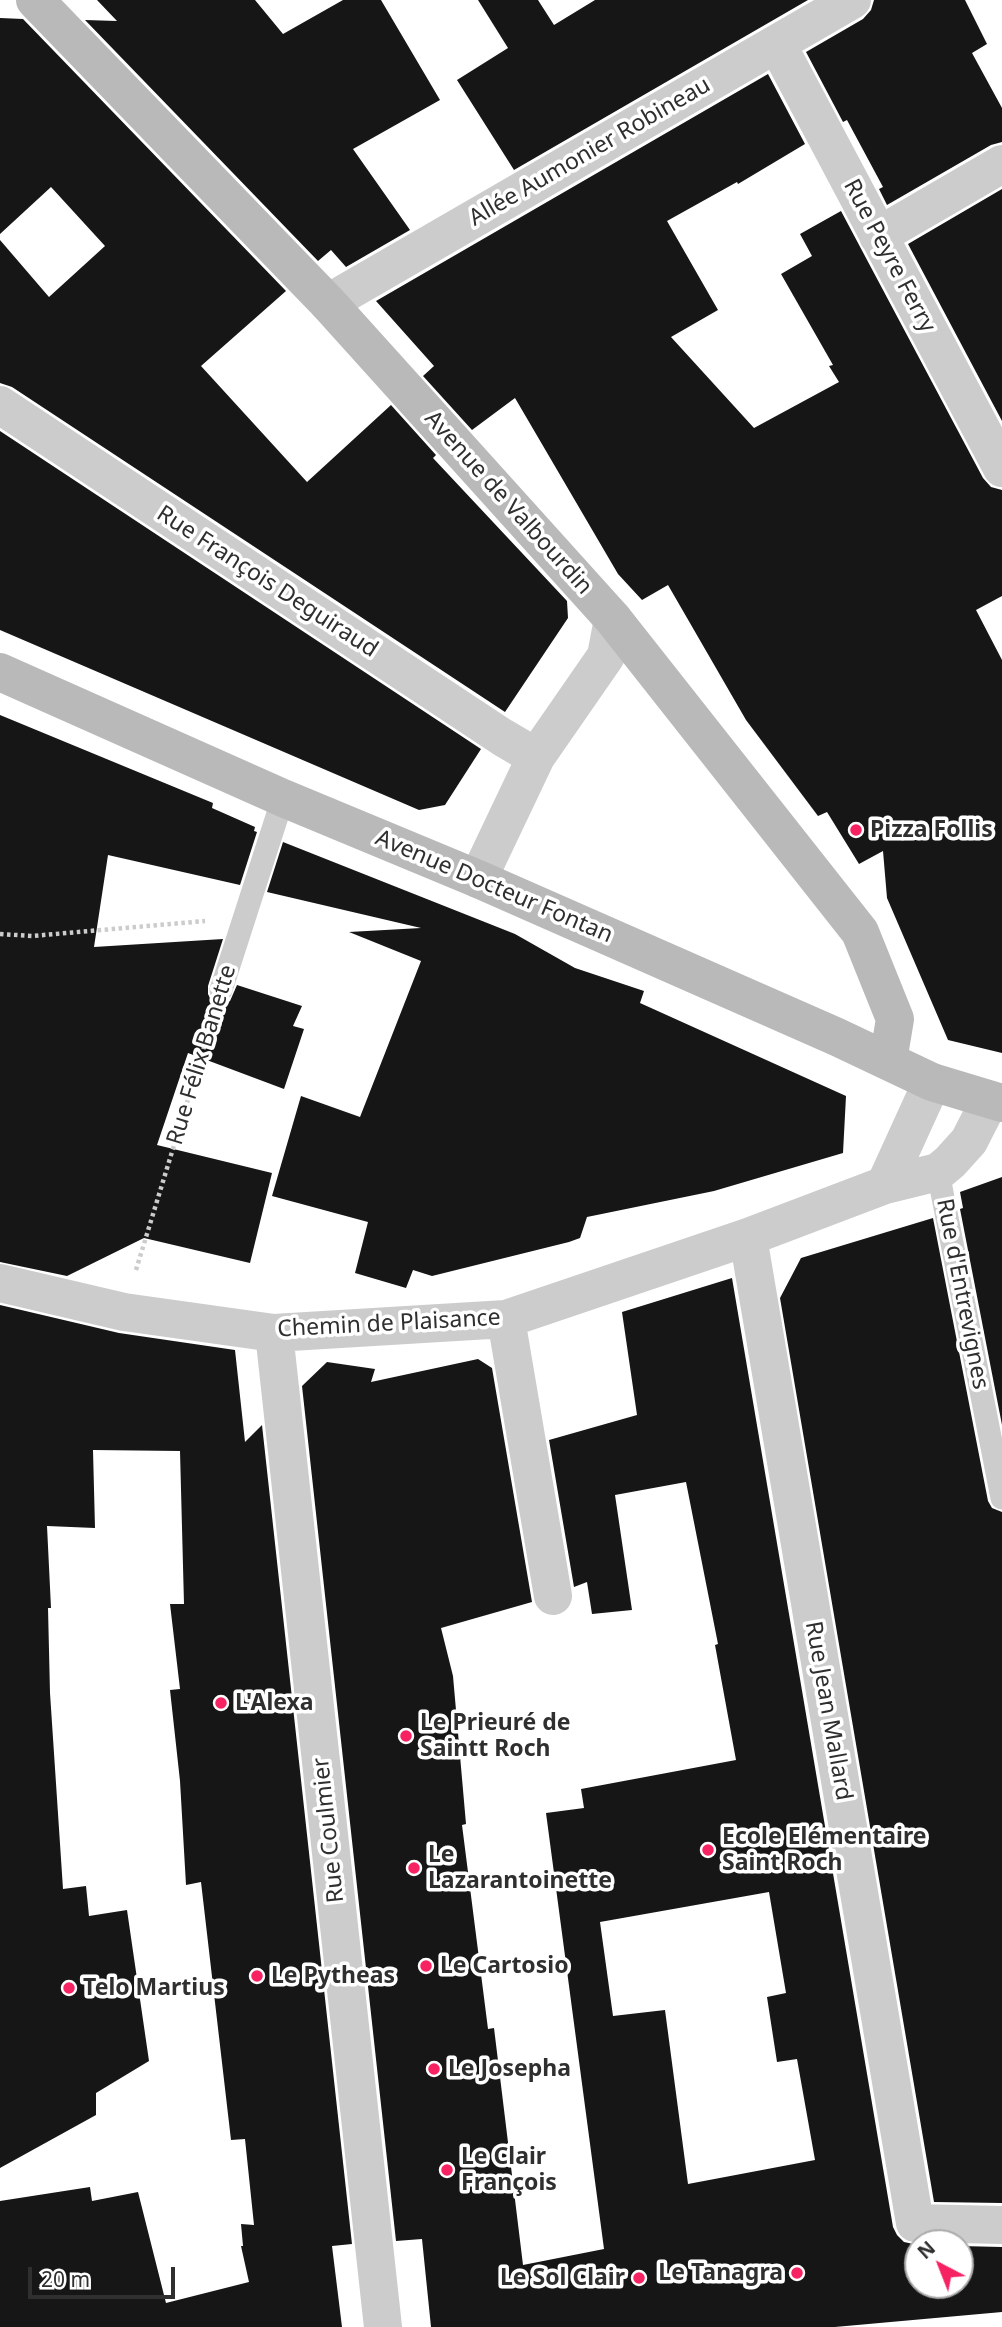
<!DOCTYPE html>
<meta charset="utf-8">
<style>
body{margin:0}
#map{position:relative;width:1002px;height:2327px;overflow:hidden;background:#fff;font-family:"Noto Sans",sans-serif}
canvas{display:block}
.north{position:absolute;left:904px;top:2229px;width:70px;height:70px;box-sizing:border-box;background:#fff;border:2px solid #acacac;border-radius:50%;rotate:318deg;font-size:19px;font-weight:700;line-height:28px;text-align:center;color:#2f2f2f}
.north::after{content:'';display:block;margin:auto;width:24px;height:32px;background:#f62262;clip-path:polygon(50% 0,100% 100%,50% 72%,0 100%)}
.scale{position:absolute;left:28px;top:2267px;width:147px;height:32px;box-sizing:border-box;border:4px solid #2f2f2f;border-top:0;padding-left:9px;font-size:21px;line-height:24px;white-space:nowrap;color:#2f2f2f;-webkit-text-stroke:5px #fff;paint-order:stroke}
</style>
<div id="map">
<canvas width="1002" height="2327"></canvas>
<div class="north">N</div>
<div class="scale">20 m</div>
</div>
<script>
const ctx = document.querySelector('canvas').getContext('2d');
ctx.lineJoin = 'round';
function paint(path, color) { ctx.fillStyle = color; ctx.fill(path, 'evenodd'); }
const poly = rows => new Path2D(rows.map(r => 'M' + r).join(''));
function stroke(path, color, width, dash) { ctx.strokeStyle = color; ctx.lineWidth = width; ctx.lineCap = dash ? 'butt' : 'round'; ctx.setLineDash(dash || []); ctx.stroke(path); }
function label(font, color, halo, rows, align = 'center') {
  ctx.font = font + ' "Noto Sans",sans-serif'; ctx.lineWidth = 7; ctx.setLineDash([]); ctx.textBaseline = 'middle'; ctx.strokeStyle = halo; ctx.fillStyle = color; for (const [text, x, y, turn = 0] of rows) {
    ctx.save(); ctx.translate(x, y); ctx.rotate((+turn || 0) * Math.PI / 180); ctx.textAlign = isNaN(turn) ? turn : align; if (halo) ctx.strokeText(text, 0, 0); ctx.fillText(text, 0, 0); ctx.restore();
  }
}
const building = poly([
 [97,0,255,0,283,34,343,0,381,0,440,100,353,149,410,230,346,267,331,250,318,261,85,20,117,21],
 [478,0,538,0,554,25,595,0,808,0,514,170,457,80,508,48],
 [874,0,965,0,987,44,972,53,1002,108,1002,142,991,145,887,205,879,189,883,187,847,120,843,122,806,52,863,19,871,10],
 [0,18,23,19,286,291,201,366,307,482,391,405,436,455,433,458,567,601,568,618,505,712,12,387,0,383,0,240,49,297,105,246,51,187,0,234],
 [768,74,805,144,738,184,737,182,667,221,718,310,671,337,754,428,839,382,829,366,833,365,781,274,812,256,800,234,841,211,983,478,991,487,1002,490,1002,596,976,610,1002,660,1002,1053,948,1040,887,898,883,851,859,864,827,812,818,816,746,720,668,585,642,600,618,574,515,398,472,430,423,376,434,366,376,301],
 [1002,189,1002,421,908,244],
 [0,431,481,749,445,805,419,810,0,630],
 [0,715,213,803,212,808,255,827,254,831,257,832,240,885,108,855,94,947,223,939,208,986,208,994,211,1000,223,1004,230,1001,237,985,302,1006,293,1026,304,1029,284,1089,188,1053,157,1145,272,1173,250,1263,144,1238,67,1276,0,1262],
 [283,842,515,934,575,968,644,991,640,1003,846,1096,843,1153,714,1191,587,1217,580,1238,569,1242,432,1276,413,1270,406,1288,355,1273,368,1222,272,1196,301,1096,360,1117,421,961,349,932,421,928,267,892],
 [1002,1177,1002,1425,960,1209,963,1208,960,1192],
 [933,1218,988,1501,992,1508,1002,1512,1002,2203,934,2202,780,1298,801,1258],
 [732,1278,893,2227,897,2235,904,2242,918,2245,918,2285,960,2285,960,2246,1002,2247,1002,2312,835,2327,431,2327,422,2239,396,2241,302,1386,327,1362,375,1369,371,1382,478,1359,492,1368,532,1602,441,1628,458,1696,453,1676,466,1824,462,1825,488,2029,494,2028,523,2265,604,2249,546,1813,584,1808,581,1789,736,1760,715,1645,718,1644,686,1482,615,1495,632,1610,592,1614,587,1582,574,1587,549,1440,637,1415,622,1312],
 [769,1892,786,1993,767,1997,777,2062,797,2059,815,2160,688,2184,665,2010,613,2016,600,1922],
 [0,1305,119,1333,235,1350,245,1442,262,1425,352,2244,332,2246,342,2327,0,2327,0,2201,90,2187,92,2201,138,2192,166,2303,249,2282,241,2246,243,2246,241,2224,254,2225,245,2139,231,2140,201,1882,186,1885,180,1781,170,1690,180,1689,170,1604,184,1604,180,1451,93,1450,95,1528,47,1526,51,1608,48,1608,50,1693,63,1889,86,1886,89,1916,127,1910,149,2061,96,2093,96,2115,0,2168]
]);
const path = poly([
 [0,934,32,936,205,921],
 [136,1270,211,1024]
]);
const lane = poly([
 [221,990,283,798],
 [938,1172,1002,1498]
]);
const street = poly([
 [777,44,1002,468],
 [878,236,1002,164],
 [328,303,852,0],
 [0,405,502,737,536,757],
 [478,879,536,757,606,656,613,619],
 [885,1185,932,1082],
 [748,1237,915,2223,1002,2225],
 [0,1283,124,1312,274,1333,506,1319,748,1237,885,1185,938,1172,950,1162,969,1141,990,1100],
 [506,1319,553,1596],
 [274,1333,383,2327]
]);
const secondary = poly([
 [35,0,328,303,613,619,860,932,895,1019,888,1061],
 [0,672,283,798,478,879,837,1037,932,1082,1002,1103]
]);
const markers = [
 [856,830,7,"#f62262"],
 [221,1703,7,"#f62262"],
 [406,1736,7,"#f62262"],
 [708,1850,7,"#f62262"],
 [414,1868,7,"#f62262"],
 [426,1966,7,"#f62262"],
 [257,1976,7,"#f62262"],
 [69,1988,7,"#f62262"],
 [434,2069,7,"#f62262"],
 [447,2170,7,"#f62262"],
 [797,2273,7,"#f62262"],
 [639,2278,7,"#f62262"]
];
const streetNames = [
 ["Allée Aumonier Robineau",590,152,-30],
 ["Rue Peyre Ferry",889,256,62],
 ["Avenue de Valbourdin",508,503,48],
 ["Rue François Deguiraud",267,582,33],
 ["Avenue Docteur Fontan",494,887,23],
 ["Rue Félix Banette",202,1055,-73],
 ["Rue d'Entrevignes",962,1294,79],
 ["Chemin de Plaisance",389,1324,-3],
 ["Rue Jean Mallard",828,1711,80],
 ["Rue Coulmier",329,1830,-96]
];
const poiNames = [
 ["Pizza Follis",870,830],
 ["L'Alexa",235,1703],
 ["Le Prieuré de",420,1723],
 ["Saintt Roch",420,1749],
 ["Ecole Elémentaire",722,1837],
 ["Saint Roch",722,1863],
 ["Le",428,1855],
 ["Lazarantoinette",428,1881],
 ["Le Cartosio",440,1966],
 ["Le Pytheas",271,1976],
 ["Telo Martius",83,1988],
 ["Le Josepha",448,2069],
 ["Le Clair",461,2157],
 ["François",461,2183],
 ["Le Tanagra",783,2273,"right"],
 ["Le Sol Clair",625,2278,"right"]
];
paint(building, '#161616');
stroke(path, '#ccc', 4.5, [3.5, 3.5]);
stroke(lane, '#ccc', 23);
stroke(street, '#ccc', 38);
stroke(secondary, '#b9b9b9', 38);
for (const [x, y, r, color] of markers) { const dot = new Path2D(); dot.arc(x, y, r, 0, 2 * Math.PI); ctx.fillStyle = color; ctx.fill(dot); stroke(dot, '#fff', 2.5); }
label('23px', '#2f2f2f', '#fff', streetNames);
label('bold 23px', '#2f2f2f', '#fff', poiNames, 'left');
</script>
